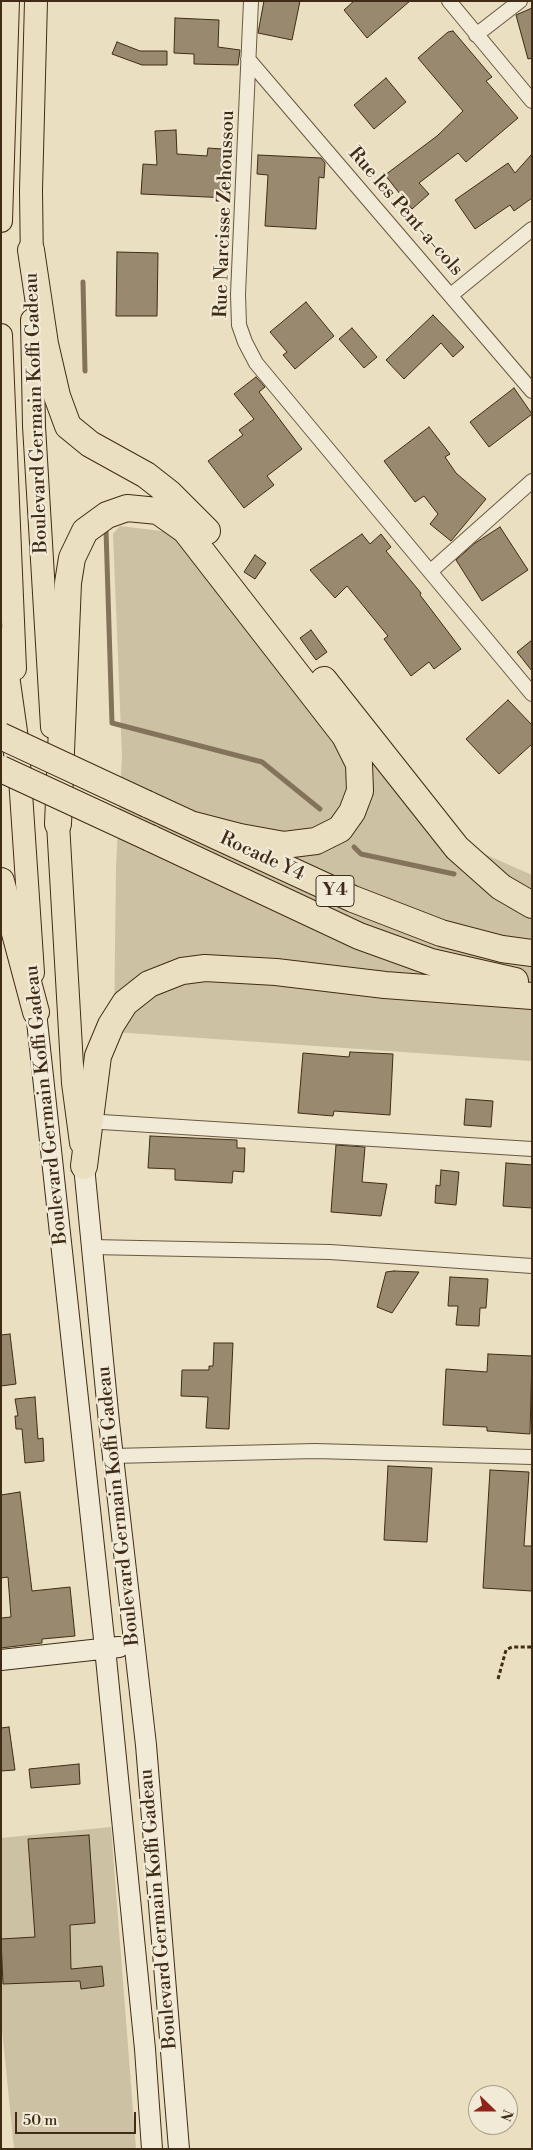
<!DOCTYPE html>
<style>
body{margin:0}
#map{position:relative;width:533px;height:2150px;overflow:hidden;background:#eadfc1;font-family:"Libre Bodoni",serif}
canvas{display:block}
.frame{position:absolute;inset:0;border:2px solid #402c16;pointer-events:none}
.north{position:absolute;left:468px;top:2085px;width:50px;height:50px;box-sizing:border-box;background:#f1ead7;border:1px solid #aa9e8a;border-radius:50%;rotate:112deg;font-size:14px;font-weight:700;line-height:20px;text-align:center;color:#402c16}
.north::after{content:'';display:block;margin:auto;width:18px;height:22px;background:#8f2418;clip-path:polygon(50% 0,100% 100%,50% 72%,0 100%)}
.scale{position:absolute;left:15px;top:2112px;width:121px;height:22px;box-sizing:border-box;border:2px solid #402c16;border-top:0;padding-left:6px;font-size:15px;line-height:18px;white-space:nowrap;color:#402c16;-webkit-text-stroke:4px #f1ead7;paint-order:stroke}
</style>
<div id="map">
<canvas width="533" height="2150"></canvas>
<div class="frame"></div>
<div class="north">N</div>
<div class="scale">50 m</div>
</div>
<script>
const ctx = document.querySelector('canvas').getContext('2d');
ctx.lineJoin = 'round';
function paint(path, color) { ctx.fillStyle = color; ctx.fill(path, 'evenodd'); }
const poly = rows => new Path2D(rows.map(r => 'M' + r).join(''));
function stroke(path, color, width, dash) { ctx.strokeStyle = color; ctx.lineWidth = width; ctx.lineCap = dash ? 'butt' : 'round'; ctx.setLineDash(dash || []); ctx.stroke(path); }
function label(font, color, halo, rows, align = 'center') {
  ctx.font = font + ' "Libre Bodoni",serif'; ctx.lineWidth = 4.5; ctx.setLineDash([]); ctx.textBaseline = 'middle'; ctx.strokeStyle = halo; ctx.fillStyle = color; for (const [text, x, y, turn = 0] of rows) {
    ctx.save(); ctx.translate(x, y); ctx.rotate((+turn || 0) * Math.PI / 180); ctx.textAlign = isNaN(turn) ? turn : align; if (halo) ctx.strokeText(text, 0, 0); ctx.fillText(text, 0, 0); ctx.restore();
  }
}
const green = poly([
 [120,526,202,536,428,829,532,875,532,1061,114,1032,116,866,122,756,113,534],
 [111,1827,136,2149,14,2149,1,2020,1,1838]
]);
const stream = poly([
 [83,282,85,371],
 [106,530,112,723,262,762,320,809],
 [354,847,361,854,454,874]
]);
const building = poly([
 [264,1,300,1,292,40,258,33,264,1],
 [354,1,410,1,367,38,344,10,354,1],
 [532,8,532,58,528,59,516,15,532,8],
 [175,18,219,20,218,47,240,50,238,65,194,64,194,54,174,53,175,18],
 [453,31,492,77,486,81,518,118,466,162,458,153,419,183,429,194,412,209,385,175,437,136,463,111,418,58,448,32,453,31],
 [117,42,140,51,167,51,167,65,142,65,112,54,117,42],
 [386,78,406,102,374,129,354,105,386,78],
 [176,130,177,154,207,156,208,148,222,149,221,156,231,157,229,198,141,194,143,164,157,165,155,131,176,130],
 [532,154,532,198,514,211,510,205,475,229,455,200,508,163,515,173,532,154],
 [258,155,321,158,325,163,324,178,319,177,316,229,265,226,268,175,257,174,258,155],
 [117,252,158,253,157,316,116,316,117,252],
 [306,302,334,336,295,369,283,355,287,352,270,332,306,302],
 [433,315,464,347,453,357,441,343,404,379,386,360,433,315],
 [352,328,377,357,364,368,339,339,352,328],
 [256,377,265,387,259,392,302,449,267,476,274,485,244,508,208,461,243,435,239,430,254,419,234,394,256,377],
 [514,388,532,414,489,447,470,422,514,388],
 [429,427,450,454,445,457,456,473,486,499,451,541,430,524,438,514,424,496,415,502,384,461,429,427],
 [500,527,528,570,482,601,456,560,475,543,500,527],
 [362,534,370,544,381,534,391,547,386,551,421,593,420,595,461,649,434,669,429,662,411,676,384,639,388,636,347,586,335,598,310,570,362,534],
 [255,555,266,563,255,579,244,572,255,555],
 [311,630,327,652,316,660,300,638,311,630],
 [532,640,532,671,517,652,532,640],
 [508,700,532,725,532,744,499,774,466,739,508,700],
 [350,1052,393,1054,390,1115,334,1111,333,1116,298,1113,303,1053,349,1057,350,1052],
 [466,1099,493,1101,491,1127,464,1125,466,1099],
 [150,1136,237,1140,237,1148,245,1148,244,1172,233,1171,232,1183,175,1180,175,1169,148,1168,150,1136],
 [336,1145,365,1147,362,1182,387,1184,381,1216,331,1212,336,1145],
 [506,1163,532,1165,532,1208,503,1206,506,1163],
 [441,1170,459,1172,456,1205,435,1203,436,1185,440,1186,441,1170],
 [394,1271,419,1272,392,1313,377,1307,386,1272,394,1271],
 [450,1277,488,1279,486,1308,480,1308,479,1326,456,1325,458,1306,448,1306,450,1277],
 [10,1334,16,1384,1,1386,1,1335,10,1334],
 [214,1343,233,1343,229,1429,206,1428,208,1397,181,1396,182,1370,209,1370,209,1366,213,1366,214,1343],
 [488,1354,532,1356,530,1434,487,1431,487,1427,443,1425,446,1369,487,1372,488,1354],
 [35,1397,38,1439,43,1438,44,1461,25,1463,22,1429,16,1429,15,1416,18,1416,15,1399,35,1397],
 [388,1466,432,1468,427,1542,384,1540,388,1466],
 [490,1470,529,1472,524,1546,532,1546,532,1591,483,1588,490,1470],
 [20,1492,32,1591,70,1587,75,1636,42,1639,42,1643,1,1648,1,1618,11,1617,8,1577,1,1578,1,1495,20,1492],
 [9,1727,15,1770,1,1771,1,1728,9,1727],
 [79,1764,80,1784,31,1788,29,1769,79,1764],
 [89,1835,95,1923,70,1925,71,1969,102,1966,104,1986,81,1989,80,1981,3,1984,1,1939,35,1937,28,1839,89,1835]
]);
const path = poly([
 [498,1679,506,1650,512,1647,532,1647]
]);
const street = poly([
 [251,1,238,294,239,325,245,342,256,363,532,694],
 [449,1,532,101],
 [476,35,520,1],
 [248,59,532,391],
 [451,295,532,229],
 [431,571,532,481],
 [86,1121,532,1149],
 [92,1247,330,1252,532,1266],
 [113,1456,315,1451,532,1457]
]);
const secondary = poly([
 [36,1012,105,1648,145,2049,152,2149],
 [84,1166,109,1422,146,1745,179,2149],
 [1,1660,119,1647]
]);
const primary = poly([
 [1,221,8,1],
 [32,268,31,190,36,1],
 [32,320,34,426,52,727],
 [1,335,15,669],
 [19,763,33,973],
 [57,806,73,1083,81,1143]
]);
const highway = poly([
 [31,250,45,344,57,396,68,426,90,444,146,475,169,493,207,531],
 [1,640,18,760],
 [324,680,457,848,501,887,532,905],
 [147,804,353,899,441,933,502,949,532,953],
 [58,824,68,583,72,558,85,531,107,515,127,508,158,511,185,530,345,736,359,764,360,791,352,812,340,829,316,841,284,845,240,837,190,824],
 [150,838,359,936,431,962,515,981],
 [1,881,36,1012],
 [84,1166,98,1056,111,1025,125,1003,149,984,182,971,205,968,276,972,385,985,532,996]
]);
const highwayBridge = poly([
 [1,736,147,804],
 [1,769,150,838]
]);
const shields = [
 [335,891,38]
];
const shieldNames = [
 ["Y4",335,891]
];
const streetNames = [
 ["Rue les Pent-a-cols",405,212,49],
 ["Rue Narcisse Zehoussou",225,214,-88],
 ["Boulevard Germain Koffi Gadeau",37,413,-92],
 ["Rocade Y4",262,857,25],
 ["Boulevard Germain Koffi Gadeau",47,1105,-96],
 ["Boulevard Germain Koffi Gadeau",119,1506,-96],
 ["Boulevard Germain Koffi Gadeau",159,1909,-95]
];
paint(green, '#cdc1a4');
stroke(stream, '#83735a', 5);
paint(building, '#98896f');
stroke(building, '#402c16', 1);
stroke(street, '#6a5941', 16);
stroke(secondary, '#402c16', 22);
stroke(primary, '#402c16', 24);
stroke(highway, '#402c16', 28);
stroke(path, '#402c16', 3, [4, 2.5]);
stroke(street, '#f1ead7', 14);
stroke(secondary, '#f1ead7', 20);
stroke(primary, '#eadfc1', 22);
stroke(highway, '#eadfc1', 26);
stroke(highwayBridge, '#402c16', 28, []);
stroke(highwayBridge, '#eadfc1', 26);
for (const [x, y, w] of shields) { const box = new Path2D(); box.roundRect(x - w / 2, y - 15.5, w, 31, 4); ctx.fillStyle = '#f1ead7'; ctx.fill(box); stroke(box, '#402c16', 1); }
label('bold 18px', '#402c16', null, shieldNames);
label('19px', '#402c16', '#f1ead7', streetNames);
</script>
